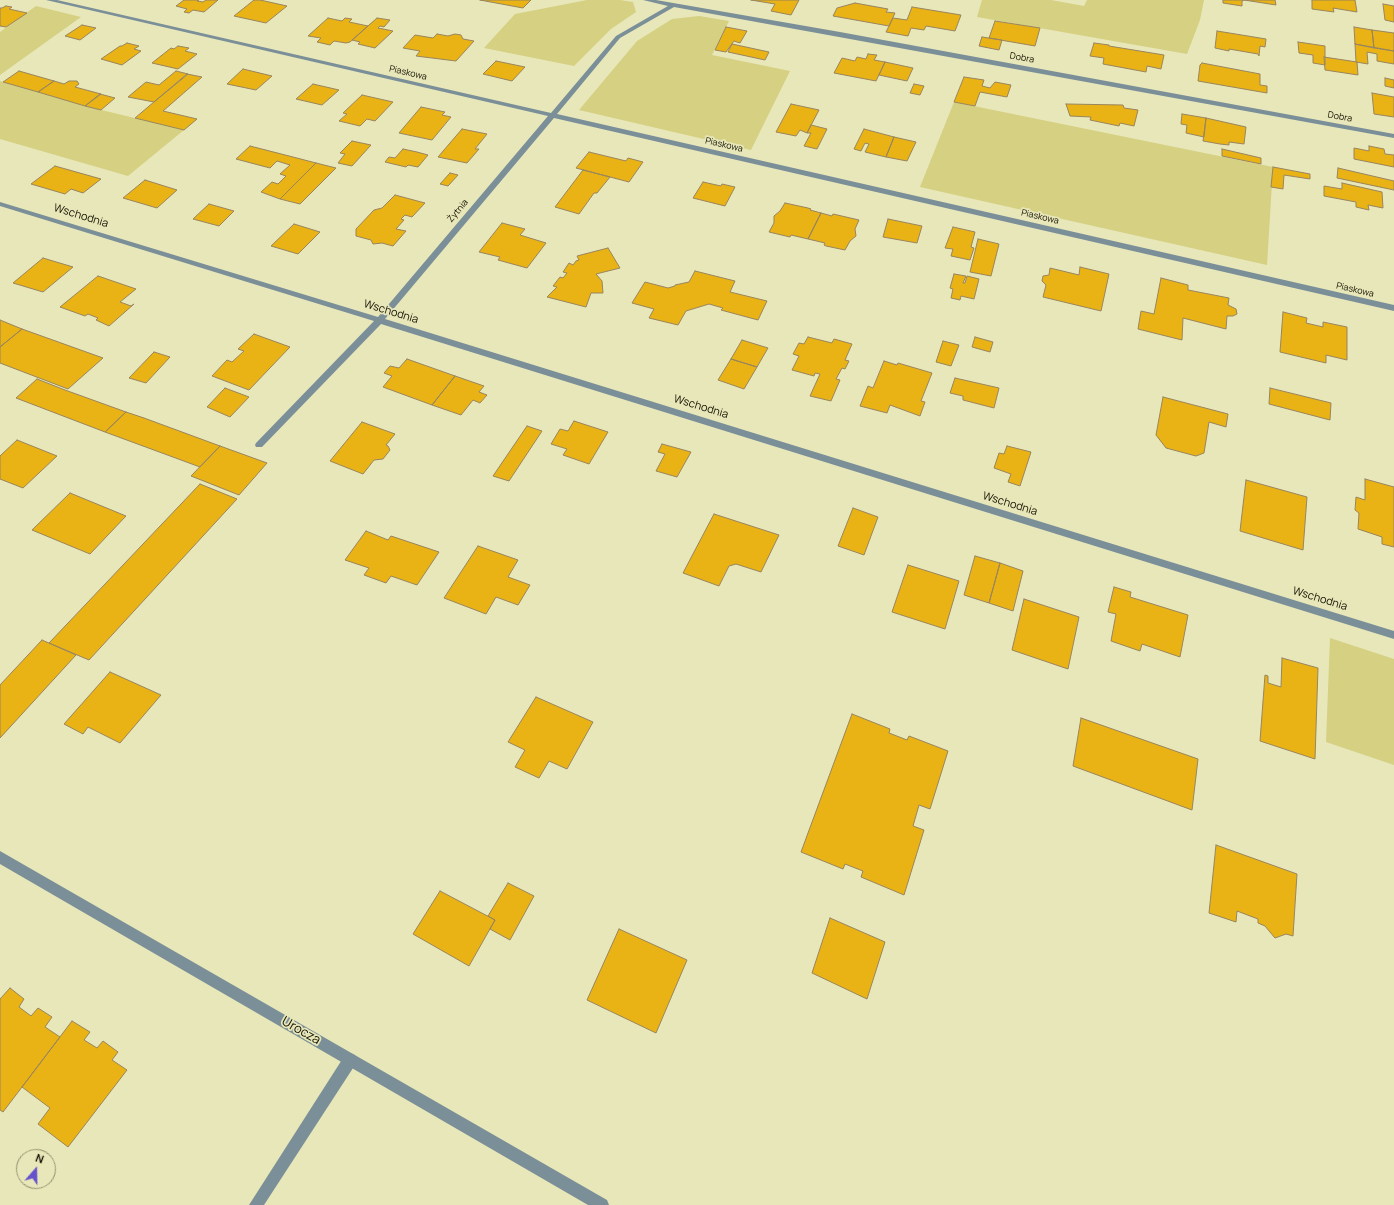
<!DOCTYPE html>
<meta charset="utf-8">
<style>
body{margin:0}
#map{position:relative;width:1394px;height:1205px;overflow:hidden;background:#e8e7b9;font-family:Manrope,sans-serif}
canvas{display:block}
.north{position:absolute;left:16px;top:1149px;width:40px;height:40px;box-sizing:border-box;background:#e8e7b9;border:1px solid #939270;border-radius:50%;rotate:20deg;font-size:11px;font-weight:700;line-height:16px;text-align:center;color:#131203}
.north::after{content:'';display:block;margin:auto;width:14px;height:18px;background:#6653cc;clip-path:polygon(50% 0,100% 100%,50% 72%,0 100%)}
</style>
<div id="map">
<canvas width="1394" height="1205"></canvas>
<div class="north">N</div>
</div>
<script>
const ctx = document.querySelector('canvas').getContext('2d');
ctx.lineJoin = 'round';
function paint(path, color) { ctx.fillStyle = color; ctx.fill(path, 'evenodd'); }
const poly = rows => new Path2D(rows.map(r => 'M' + r).join(''));
function stroke(path, color, width, dash) { ctx.strokeStyle = color; ctx.lineWidth = width; ctx.lineCap = dash ? 'butt' : 'round'; ctx.setLineDash(dash || []); ctx.stroke(path); }
function label(font, color, halo, rows, align = 'center') {
  ctx.font = font + ' Manrope,sans-serif'; ctx.lineWidth = 3.5; ctx.setLineDash([]); ctx.textBaseline = 'middle'; ctx.strokeStyle = halo; ctx.fillStyle = color; for (const [text, x, y, turn = 0] of rows) {
    ctx.save(); ctx.translate(x, y); ctx.rotate((+turn || 0) * Math.PI / 180); ctx.textAlign = isNaN(turn) ? turn : align; if (halo) ctx.strokeText(text, 0, 0); ctx.fillText(text, 0, 0); ctx.restore();
  }
}
const green = poly([
 [587,0,620,0,633,2,636,12,611,29,574,66,484,48,515,14],
 [982,0,1051,0,1084,6,1087,0,1204,0,1200,20,1187,54,977,17],
 [36,6,81,17,0,75,0,32],
 [699,16,729,21,712,55,790,71,751,150,579,110,637,41,672,19],
 [0,81,85,106,184,130,128,176,0,139],
 [954,102,1273,167,1267,265,920,187],
 [1330,638,1394,659,1394,765,1326,742]
]);
const building = poly([
 [184,0,199,0,197,1,203,2,206,0,218,0,204,12,193,10,189,13,184,12,187,9,176,6,184,0],
 [254,0,260,0,287,6,266,23,234,16,254,0],
 [480,0,531,0,523,8,480,0],
 [751,0,799,0,791,15,771,11,775,4,751,0],
 [1223,0,1275,0,1276,5,1244,0,1242,1,1242,6,1223,3,1223,0],
 [1312,0,1355,0,1357,12,1333,8,1334,12,1312,9,1312,0],
 [855,3,888,9,886,12,895,13,889,26,833,16,837,8,855,3],
 [1383,4,1394,6,1394,22,1385,20,1383,4],
 [6,6,12,7,9,9,27,13,6,27,0,26,0,8,2,8,6,6],
 [912,7,961,15,955,31,926,26,924,30,911,28,908,36,886,32,893,18,907,20,912,7],
 [328,18,342,21,345,18,352,19,349,22,368,26,350,42,346,43,334,41,330,45,317,42,321,38,308,36,328,18],
 [377,18,390,20,384,27,380,26,378,28,393,31,375,48,358,44,360,42,352,40,377,18],
 [995,21,1040,28,1035,46,989,38,995,21],
 [82,25,96,28,80,40,65,36,82,25],
 [726,27,747,31,740,43,734,41,726,52,715,50,726,27],
 [1354,27,1372,30,1374,48,1355,44,1354,27],
 [1372,30,1394,33,1394,51,1374,48,1372,30],
 [1217,31,1266,39,1265,47,1260,46,1259,56,1258,54,1229,49,1229,51,1215,48,1217,31],
 [437,34,448,36,455,34,461,35,463,39,474,41,456,61,416,56,420,51,403,48,415,35,433,38,437,34],
 [982,37,1002,40,999,50,979,46,982,37],
 [1298,42,1325,46,1325,65,1313,63,1313,55,1299,53,1298,42],
 [127,43,139,46,134,49,141,51,122,65,101,59,120,46,122,46,127,43],
 [1094,43,1109,45,1109,46,1164,55,1161,69,1147,66,1146,72,1103,64,1104,58,1090,56,1094,43],
 [732,44,769,52,765,60,728,52,732,44],
 [1355,44,1394,51,1394,64,1377,61,1377,54,1367,52,1368,64,1356,62,1355,44],
 [178,46,189,48,185,51,197,54,178,69,152,63,171,48,174,49,178,46],
 [868,54,877,55,874,60,885,62,876,81,834,73,842,58,855,61,857,57,866,59,868,54],
 [1324,57,1357,62,1358,75,1325,70,1324,57],
 [496,61,525,67,512,81,483,74,496,61],
 [885,62,913,68,907,81,879,75,885,62],
 [1202,63,1260,74,1260,85,1267,86,1267,93,1198,81,1200,65,1202,63],
 [243,69,272,76,256,90,227,84,243,69],
 [19,71,54,81,38,92,3,82,19,71],
 [176,71,188,74,154,102,128,97,146,82,159,85,176,71],
 [187,74,202,77,163,111,197,119,184,130,135,118,187,74],
 [964,77,984,80,982,86,990,88,995,82,1011,85,1007,97,980,92,975,106,954,102,964,77],
 [1385,78,1394,80,1394,88,1385,86,1385,78],
 [54,81,64,84,69,81,77,81,79,84,75,87,101,94,85,106,38,92,54,81],
 [313,84,339,90,322,105,296,99,313,84],
 [914,84,924,86,920,95,910,93,914,84],
 [1372,93,1394,97,1394,117,1374,114,1372,93],
 [100,94,115,98,101,110,85,106,100,94],
 [362,95,393,102,375,121,367,119,360,126,339,121,347,114,343,113,362,95],
 [791,104,819,110,807,133,800,130,796,136,776,132,791,104],
 [1066,104,1123,105,1124,108,1138,110,1134,126,1120,123,1119,126,1090,120,1091,117,1070,116,1066,104],
 [421,107,445,112,442,115,451,117,432,140,399,133,421,107],
 [1182,114,1206,118,1204,137,1186,133,1187,125,1181,124,1182,114],
 [1206,118,1246,127,1244,144,1229,142,1229,145,1220,144,1203,141,1206,118],
 [811,125,827,129,817,149,804,146,811,133,807,133,811,125],
 [462,129,487,134,475,149,479,149,467,163,438,157,462,129],
 [864,129,894,137,886,157,865,152,869,144,865,143,861,151,854,149,864,129],
 [894,137,916,142,907,161,886,157,894,137],
 [352,141,371,145,352,166,338,163,345,154,340,153,352,141],
 [250,146,293,157,316,163,280,199,261,192,272,182,278,184,286,176,280,174,290,165,277,161,270,168,236,159,250,146],
 [1369,146,1384,149,1385,154,1394,155,1394,167,1354,159,1354,148,1369,151,1369,146],
 [403,149,417,152,428,155,418,167,408,165,406,167,385,162,389,157,395,158,403,149],
 [1222,149,1261,158,1261,164,1222,156,1222,149],
 [589,152,626,161,628,158,643,162,629,182,576,168,589,152],
 [316,163,336,168,300,204,280,199,316,163],
 [55,166,101,179,83,193,71,189,65,194,31,184,55,166],
 [1273,167,1310,174,1310,179,1284,175,1283,189,1271,187,1273,167],
 [1338,168,1394,181,1394,190,1337,178,1338,168],
 [583,170,610,177,597,193,594,193,579,214,555,207,583,170],
 [450,173,458,175,448,186,440,184,450,173],
 [145,180,177,190,157,208,123,198,145,180],
 [703,182,721,186,722,184,735,187,725,206,693,198,703,182],
 [1342,183,1382,192,1383,208,1368,205,1369,210,1356,207,1356,202,1324,196,1324,186,1342,189,1342,183],
 [395,195,425,203,412,217,405,215,401,219,404,220,396,229,406,231,393,246,382,243,373,244,371,240,356,236,356,229,374,210,382,208,395,195],
 [785,203,808,208,811,209,810,210,821,213,808,239,791,235,790,237,769,232,774,223,774,216,780,211,785,203],
 [209,204,234,211,219,226,193,219,209,204],
 [821,213,832,216,833,214,859,220,855,229,856,236,850,241,845,250,826,246,824,245,825,243,808,239,821,213],
 [888,219,922,226,917,243,883,237,888,219],
 [502,223,525,229,520,235,546,243,527,268,498,260,500,257,479,252,502,223],
 [294,224,320,232,298,254,271,246,294,224],
 [953,227,975,232,971,247,974,248,970,260,951,256,953,249,945,248,953,227],
 [978,239,999,244,991,276,970,272,978,239],
 [608,248,620,268,596,274,602,281,603,293,591,293,586,307,547,297,557,287,553,286,560,277,563,278,567,273,563,272,569,263,573,265,576,261,579,260,577,256,608,248],
 [43,258,73,267,43,292,13,283,43,258],
 [1080,267,1109,274,1101,311,1043,297,1046,285,1042,281,1043,276,1049,275,1050,268,1079,275,1080,267],
 [695,271,735,281,730,292,767,301,758,320,721,310,723,308,709,304,686,311,678,325,649,318,654,309,632,303,645,282,668,288,675,286,675,285,689,282,695,271],
 [954,274,966,276,963,283,965,283,967,276,979,279,974,299,961,296,960,300,951,298,953,289,950,288,954,274],
 [98,276,136,289,120,302,131,306,134,304,109,326,96,320,98,318,88,314,85,316,60,307,98,276],
 [1161,278,1188,285,1188,290,1229,298,1228,305,1236,309,1237,314,1233,316,1227,316,1226,329,1183,318,1182,340,1138,329,1141,311,1154,314,1161,278],
 [1283,312,1307,318,1306,323,1323,327,1323,322,1347,327,1347,360,1326,355,1326,363,1280,352,1283,312],
 [0,320,22,329,0,347,0,320],
 [22,329,103,358,68,389,0,363,0,347,22,329],
 [254,334,290,347,249,390,212,376,227,360,232,362,244,351,238,349,254,334],
 [808,337,832,343,834,339,852,344,845,360,849,361,845,369,842,368,836,379,840,380,831,401,810,396,820,374,815,373,814,376,792,370,799,356,793,354,799,343,804,344,808,337],
 [975,337,993,342,990,352,972,347,975,337],
 [742,340,768,348,757,367,731,359,742,340],
 [943,341,959,345,951,366,936,362,943,341],
 [154,352,170,357,146,383,129,378,154,352],
 [407,359,455,376,432,405,383,387,392,376,384,373,390,366,399,368,407,359],
 [731,359,757,367,744,389,718,380,731,359],
 [884,361,897,365,898,363,932,373,921,401,925,402,920,416,890,405,887,413,860,406,868,386,873,388,884,361],
 [455,376,484,386,479,392,487,395,480,403,473,400,461,415,432,405,455,376],
 [955,378,999,388,994,408,963,400,963,396,950,393,955,378],
 [37,379,65,390,126,412,105,432,16,398,37,379],
 [225,388,249,397,230,417,207,407,225,388],
 [1270,388,1331,403,1330,420,1269,404,1270,388],
 [1163,397,1228,414,1226,427,1209,422,1204,453,1196,456,1166,448,1156,435,1163,397],
 [126,412,144,418,220,446,200,467,105,432,126,412],
 [574,421,608,432,589,464,563,455,567,449,551,444,560,429,568,431,574,421],
 [362,422,395,434,386,445,388,446,390,450,383,459,374,460,363,474,330,461,362,422],
 [527,426,542,431,509,481,493,476,527,426],
 [17,440,57,456,23,488,0,479,0,456,17,440],
 [662,444,691,452,677,477,656,471,665,454,658,452,662,444],
 [220,446,267,463,239,495,191,476,220,446],
 [1007,446,1031,452,1020,486,1008,482,1011,474,994,468,999,453,1004,454,1007,446],
 [1365,479,1394,487,1394,547,1382,544,1382,537,1358,529,1359,513,1355,510,1356,497,1365,500,1365,479],
 [1246,480,1307,497,1303,550,1240,531,1246,480],
 [200,484,237,499,89,660,49,643,200,484],
 [70,493,126,516,90,554,32,530,70,493],
 [853,508,878,517,864,555,838,546,853,508],
 [714,514,779,535,761,572,736,564,729,566,719,586,683,573,714,514],
 [366,531,388,540,391,536,439,552,417,585,391,576,386,583,364,575,369,568,345,560,366,531],
 [478,546,518,560,508,577,530,585,518,605,496,597,486,614,444,598,478,546],
 [975,556,1000,563,989,603,964,595,975,556],
 [1000,563,1023,571,1013,611,989,603,1000,563],
 [908,565,959,581,945,629,892,612,908,565],
 [1114,587,1131,592,1130,597,1188,615,1180,657,1142,644,1140,651,1111,641,1116,614,1108,612,1114,587],
 [1024,599,1079,617,1068,669,1012,650,1024,599],
 [42,640,76,655,0,738,0,685,42,640],
 [1282,658,1318,668,1315,759,1260,741,1265,675,1268,676,1268,683,1281,687,1282,658],
 [110,672,161,695,120,743,88,727,83,734,64,724,110,672],
 [536,697,593,722,567,769,549,761,539,778,515,767,525,750,508,742,536,697],
 [852,714,890,729,889,733,907,740,909,736,948,751,930,809,919,805,913,826,924,830,904,895,861,877,863,871,845,864,843,869,801,852,852,714],
 [1081,718,1198,759,1192,810,1073,766,1081,718],
 [1216,845,1297,874,1293,936,1286,934,1275,938,1265,926,1258,923,1258,919,1237,911,1236,922,1209,913,1216,845],
 [508,883,534,896,510,940,490,929,495,920,488,916,508,883],
 [440,891,495,920,469,966,413,934,440,891],
 [830,918,885,942,867,999,812,973,830,918],
 [619,929,687,960,656,1033,587,1000,619,929],
 [10,988,24,999,19,1007,31,1016,38,1008,52,1017,45,1027,60,1037,3,1112,0,1110,0,999,10,988],
 [72,1021,90,1032,84,1040,97,1048,103,1041,118,1052,112,1060,127,1070,68,1147,38,1124,50,1108,22,1087,72,1021]
]);
const service = poly([
 [350,1053,355,1055,357,1060,355,1065,264,1205,249,1205,345,1055,350,1053]
]);
const minor = poly([
 [46,0,57,0,551,113,616,36,668,6,643,0,656,0,840,32,1394,134,1394,138,674,7,620,38,557,114,1394,305,1394,311,554,118,385,319,1394,631,1394,639,381,324,262,447,256,447,255,445,256,443,374,321,0,206,0,202,378,317,548,116,46,0],
 [0,851,607,1200,609,1205,588,1205,0,864,0,851]
]);
const farStreetnames = [
 ["Dobra",1022,58,10],
 ["Piaskowa",408,73,13],
 ["Dobra",1340,117,10],
 ["Piaskowa",724,145,13],
 ["Żytnia",458,211,-50],
 ["Piaskowa",1040,217,13],
 ["Piaskowa",1355,290,13]
];
const streetNames = [
 ["Wschodnia",81,216,17],
 ["Wschodnia",391,312,17],
 ["Wschodnia",701,407,17],
 ["Wschodnia",1010,504,17],
 ["Wschodnia",1320,599,17]
];
const nearStreetnames = [
 ["Urocza",301,1031,30]
];
paint(green, '#d5d082');
paint(building, '#e9b215');
stroke(building, '#98855e', 1);
paint(service, '#7b8f98');
paint(minor, '#7b8f98');
label('9px', '#131203', '#e8e7b9', farStreetnames);
label('11px', '#131203', '#e8e7b9', streetNames);
label('13px', '#131203', '#e8e7b9', nearStreetnames);
</script>
